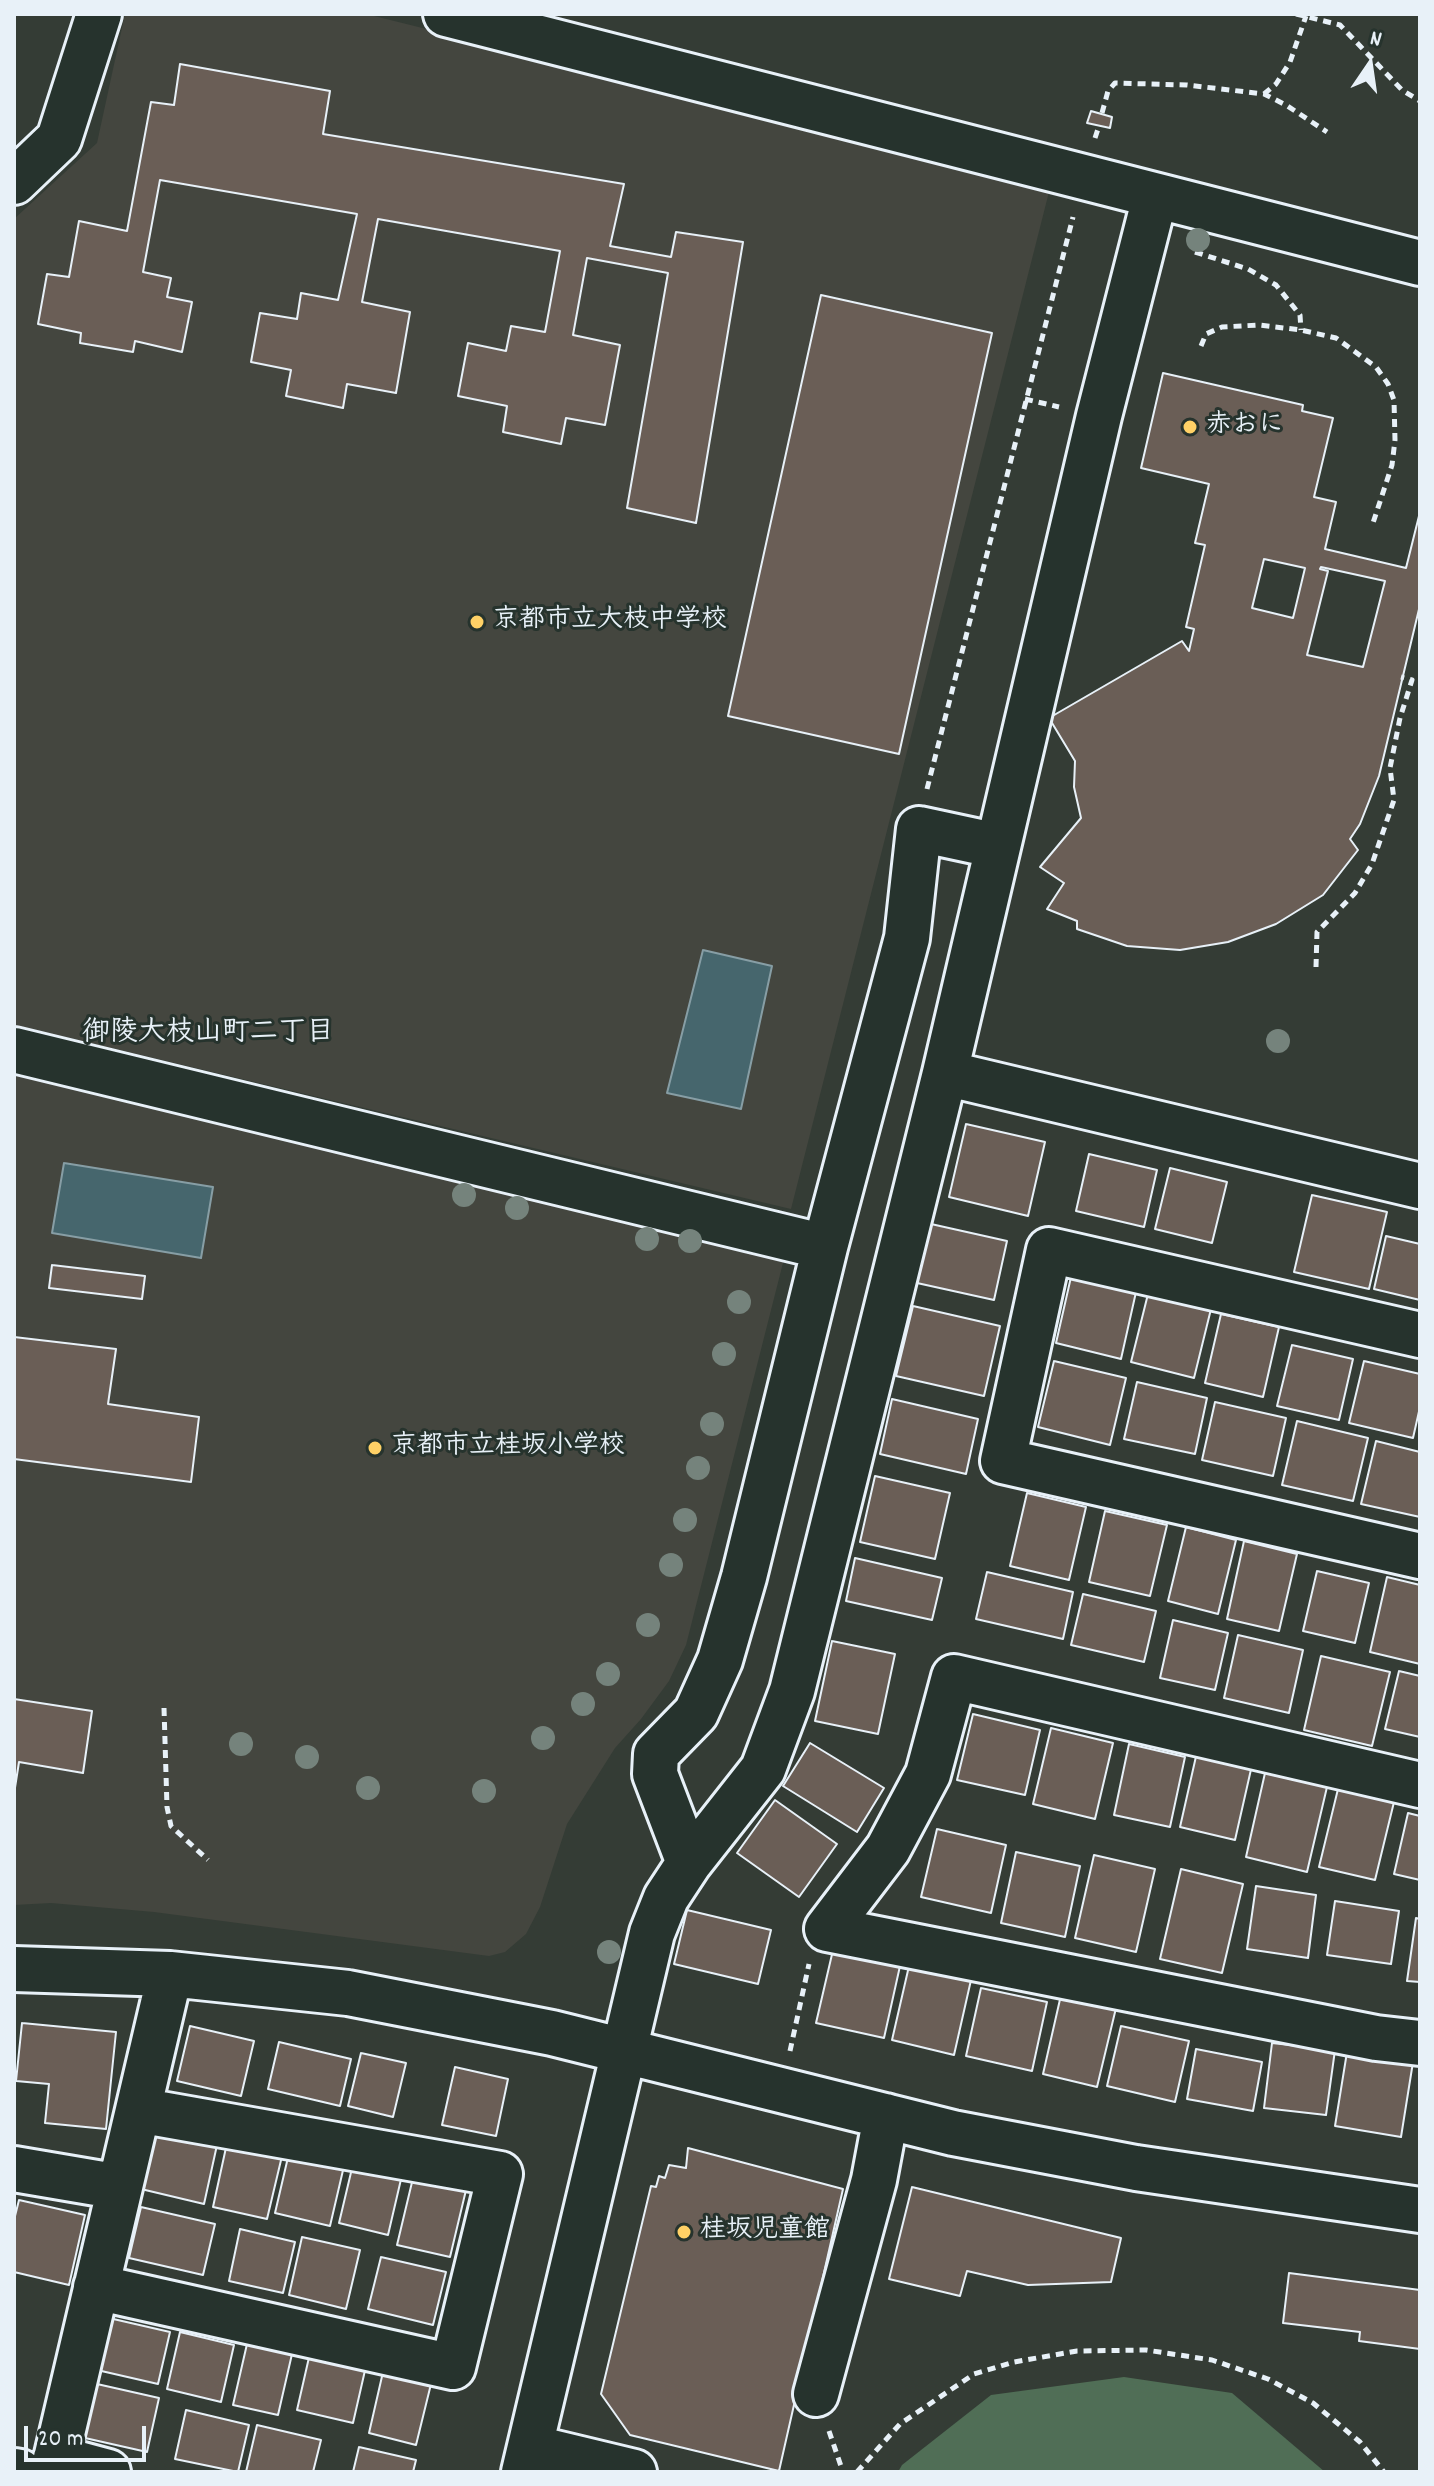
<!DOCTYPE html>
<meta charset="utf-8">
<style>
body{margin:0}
#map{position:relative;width:1434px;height:2486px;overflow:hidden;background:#343c35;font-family:Dekko,sans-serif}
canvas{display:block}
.frame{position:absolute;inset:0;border:16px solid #e8f1f8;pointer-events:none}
.north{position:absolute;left:1330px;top:24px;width:80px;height:80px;-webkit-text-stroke:6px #26332d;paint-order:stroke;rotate:13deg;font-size:22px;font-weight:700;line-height:32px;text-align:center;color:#e8f1f8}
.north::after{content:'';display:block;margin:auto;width:28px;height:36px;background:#e8f1f8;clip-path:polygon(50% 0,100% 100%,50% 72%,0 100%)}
.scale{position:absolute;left:24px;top:2426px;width:122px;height:36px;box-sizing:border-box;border:4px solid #e8f1f8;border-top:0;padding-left:10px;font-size:24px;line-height:28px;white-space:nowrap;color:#e8f1f8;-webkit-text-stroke:6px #26332d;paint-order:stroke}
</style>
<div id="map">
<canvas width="1434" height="2486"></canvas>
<div class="frame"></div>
<div class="north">N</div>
<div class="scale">20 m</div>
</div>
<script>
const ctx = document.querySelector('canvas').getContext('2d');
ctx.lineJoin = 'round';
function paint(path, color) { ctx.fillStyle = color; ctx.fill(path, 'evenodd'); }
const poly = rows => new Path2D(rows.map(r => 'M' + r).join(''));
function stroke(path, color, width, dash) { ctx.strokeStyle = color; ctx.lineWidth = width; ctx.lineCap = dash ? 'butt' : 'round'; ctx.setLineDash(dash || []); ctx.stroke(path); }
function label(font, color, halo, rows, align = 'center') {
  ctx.font = font + ' Dekko,"Klee One",sans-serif'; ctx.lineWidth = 6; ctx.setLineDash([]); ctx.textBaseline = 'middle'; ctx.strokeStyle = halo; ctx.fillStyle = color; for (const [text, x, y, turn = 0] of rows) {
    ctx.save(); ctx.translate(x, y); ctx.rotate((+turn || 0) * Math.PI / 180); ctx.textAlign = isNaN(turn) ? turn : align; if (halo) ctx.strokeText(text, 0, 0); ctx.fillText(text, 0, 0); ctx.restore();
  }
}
const built = poly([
 [125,14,366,14,1051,184,791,1209,14,1025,14,219,97,143],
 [14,1067,786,1251,686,1645,669,1681,641,1719,615,1748,567,1824,540,1907,526,1934,505,1952,489,1956,154,1912,51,1903,14,1905]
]);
const green = poly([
 [1124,2377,1232,2393,1325,2472,898,2472,902,2465,991,2395]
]);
const water = poly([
 [703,950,772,966,741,1109,667,1093,703,950],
 [64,1163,213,1187,201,1258,52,1233,64,1163]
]);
const building = poly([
 [180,64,330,91,323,134,624,184,610,246,671,257,676,232,743,242,696,523,627,508,668,273,587,258,573,335,620,345,605,425,566,418,561,444,503,432,507,406,458,396,468,343,506,351,511,326,545,332,560,251,378,219,362,302,410,312,396,393,347,384,343,408,286,396,291,370,251,362,260,313,297,319,301,293,338,300,357,214,160,180,143,272,171,278,167,297,192,302,182,352,135,341,133,352,80,343,81,333,38,324,47,274,69,277,79,221,127,231,151,102,174,105,180,64],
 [1091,111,1112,117,1110,128,1087,123,1091,111],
 [821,295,992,333,899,754,728,716,821,295],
 [1163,373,1303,405,1302,411,1333,418,1314,497,1336,502,1325,549,1406,568,1420,512,1420,605,1379,776,1360,824,1350,839,1358,850,1323,895,1276,924,1228,942,1180,950,1127,946,1077,929,1077,921,1047,909,1064,883,1040,867,1081,818,1074,787,1075,761,1049,718,1182,641,1189,651,1194,629,1186,627,1205,545,1195,543,1209,484,1141,468,1163,373],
 [1264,559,1305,568,1293,618,1252,608,1264,559],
 [1321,567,1385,581,1363,667,1307,655,1328,571,1320,569,1321,567],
 [966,1124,1045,1142,1028,1216,949,1197,966,1124],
 [1089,1154,1157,1170,1144,1227,1076,1211,1089,1154],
 [1170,1168,1227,1182,1212,1243,1155,1229,1170,1168],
 [1312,1195,1387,1212,1369,1289,1294,1272,1312,1195],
 [931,1224,1007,1241,994,1300,917,1283,931,1224],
 [1386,1236,1420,1244,1420,1300,1374,1289,1386,1236],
 [52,1265,145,1276,142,1299,49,1288,52,1265],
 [1071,1277,1136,1292,1121,1359,1056,1343,1071,1277],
 [1148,1294,1211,1309,1194,1378,1131,1362,1148,1294],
 [913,1306,1000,1326,984,1396,896,1376,913,1306],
 [1221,1314,1279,1327,1263,1397,1205,1383,1221,1314],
 [14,1337,116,1349,108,1404,199,1417,191,1482,14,1459,14,1337],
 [1292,1345,1353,1359,1339,1420,1277,1406,1292,1345],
 [1054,1361,1126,1378,1110,1445,1038,1427,1054,1361],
 [1364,1361,1420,1374,1420,1407,1413,1438,1349,1423,1364,1361],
 [1137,1382,1207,1398,1195,1454,1124,1439,1137,1382],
 [892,1399,978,1419,966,1474,880,1454,892,1399],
 [1215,1402,1286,1418,1273,1476,1202,1460,1215,1402],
 [1297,1421,1368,1438,1353,1501,1282,1485,1297,1421],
 [1376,1441,1420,1452,1420,1517,1361,1504,1376,1441],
 [875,1476,950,1493,935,1559,860,1542,875,1476],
 [1027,1493,1086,1507,1069,1580,1010,1566,1027,1493],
 [1105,1511,1167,1525,1150,1596,1089,1582,1105,1511],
 [1186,1527,1236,1540,1218,1614,1168,1601,1186,1527],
 [1244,1541,1297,1554,1279,1631,1227,1619,1244,1541],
 [855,1558,942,1578,932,1620,846,1601,855,1558],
 [1317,1571,1369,1583,1355,1643,1303,1631,1317,1571],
 [987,1572,1073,1592,1063,1639,976,1619,987,1572],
 [1387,1577,1420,1585,1420,1664,1370,1652,1387,1577],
 [1083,1594,1156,1611,1144,1662,1071,1645,1083,1594],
 [1173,1620,1228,1633,1215,1690,1160,1678,1173,1620],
 [1238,1635,1303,1650,1289,1713,1224,1698,1238,1635],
 [832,1641,895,1654,878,1734,815,1721,832,1641],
 [1321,1656,1390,1672,1372,1746,1304,1730,1321,1656],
 [1399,1671,1420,1676,1420,1737,1385,1729,1399,1671],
 [14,1699,92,1711,83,1773,19,1762,14,1794,14,1699],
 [973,1714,1040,1730,1025,1795,957,1780,973,1714],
 [1051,1728,1113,1743,1095,1819,1033,1804,1051,1728],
 [810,1743,884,1788,857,1832,783,1786,810,1743],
 [1129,1744,1185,1757,1170,1827,1114,1815,1129,1744],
 [1197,1752,1252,1765,1235,1840,1180,1827,1197,1752],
 [1265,1773,1327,1787,1307,1872,1246,1857,1265,1773],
 [1338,1789,1394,1802,1375,1880,1319,1867,1338,1789],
 [775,1800,837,1844,799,1897,737,1853,775,1800],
 [1408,1813,1420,1816,1420,1880,1394,1874,1408,1813],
 [937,1829,1006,1845,991,1913,921,1897,937,1829],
 [1016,1852,1080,1866,1065,1937,1001,1923,1016,1852],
 [1094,1855,1155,1869,1136,1952,1075,1938,1094,1855],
 [1181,1869,1243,1884,1222,1973,1160,1959,1181,1869],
 [1256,1886,1316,1895,1308,1958,1247,1949,1256,1886],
 [1335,1901,1399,1911,1391,1964,1327,1955,1335,1901],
 [687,1910,771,1930,758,1984,674,1964,687,1910],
 [1416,1918,1420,1919,1420,1982,1407,1981,1416,1918],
 [833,1950,900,1966,884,2038,816,2023,833,1950],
 [909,1966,971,1980,954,2055,892,2040,909,1966],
 [981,1988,1047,2002,1032,2071,966,2056,981,1988],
 [1061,1995,1116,2008,1097,2087,1043,2074,1061,1995],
 [22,2023,116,2032,106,2129,45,2123,49,2084,16,2081,22,2023],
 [190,2026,254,2041,241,2096,177,2081,190,2026],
 [1121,2026,1189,2041,1175,2102,1107,2086,1121,2026],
 [279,2042,351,2059,340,2106,268,2089,279,2042],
 [1272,2043,1335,2050,1326,2115,1264,2108,1272,2043],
 [1196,2049,1262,2062,1253,2111,1187,2099,1196,2049],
 [1347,2052,1413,2062,1401,2137,1335,2126,1347,2052],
 [361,2053,406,2063,393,2117,348,2106,361,2053],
 [455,2067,508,2079,496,2136,442,2125,455,2067],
 [154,2131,217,2145,204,2204,141,2189,154,2131],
 [227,2143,282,2156,267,2219,213,2207,227,2143],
 [688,2148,843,2189,779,2471,630,2435,601,2394,651,2186,656,2187,659,2176,665,2178,669,2165,686,2168,688,2148],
 [289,2153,344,2166,330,2226,275,2213,289,2153],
 [353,2164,402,2175,388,2235,339,2223,353,2164],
 [413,2178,466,2190,450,2257,397,2245,413,2178],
 [912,2187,1121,2238,1111,2282,1028,2285,967,2271,960,2296,889,2279,912,2187],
 [19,2200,85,2215,69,2285,14,2272,14,2220,19,2200],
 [141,2207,215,2224,203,2275,129,2258,141,2207],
 [240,2229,295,2242,283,2293,229,2281,240,2229],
 [302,2237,360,2250,346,2309,289,2295,302,2237],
 [381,2257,446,2272,433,2325,368,2309,381,2257],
 [1289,2273,1420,2290,1420,2349,1359,2341,1360,2332,1283,2323,1289,2273],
 [109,2318,170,2332,158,2384,97,2370,109,2318],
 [180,2332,234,2345,221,2402,167,2389,180,2332],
 [247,2344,292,2354,278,2415,233,2405,247,2344],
 [310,2353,366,2366,353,2423,297,2410,310,2353],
 [383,2372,431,2384,416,2445,369,2433,383,2372],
 [97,2384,159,2398,147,2452,85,2438,97,2384],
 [186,2410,249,2425,238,2472,175,2459,186,2410],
 [257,2425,321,2440,313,2472,246,2472,257,2425],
 [359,2447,416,2460,413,2472,353,2472,359,2447]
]);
const path = poly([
 [1296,14,1340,25,1402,90,1420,101],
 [1264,94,1276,84,1290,62,1306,16],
 [1102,113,1108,91,1115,83,1187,85,1264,94,1286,105,1327,132],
 [1095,138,1099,126],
 [1195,252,1248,269,1276,285,1300,315,1301,330],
 [1201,346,1206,334,1222,327,1259,325,1301,330,1336,338,1376,367,1388,384,1394,400,1395,440,1392,465,1373,523],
 [1025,399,1059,407],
 [927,789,1073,217],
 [1316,967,1317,932,1355,893,1372,864,1394,800,1390,768,1400,718,1412,680,1401,677],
 [164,1708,167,1807,171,1826,208,1860],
 [790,2051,809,1964],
 [829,2431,843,2472],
 [857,2472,900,2424,974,2374,1014,2362,1077,2351,1146,2350,1212,2360,1268,2379,1313,2403,1360,2442,1384,2472]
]);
const minor = poly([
 [446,14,1420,263],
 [14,182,59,139,99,14],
 [14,1050,825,1247],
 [945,1073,1420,1186],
 [1420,1335,1049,1250,1003,1461,1420,1556],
 [1420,1785,954,1677,928,1774,888,1849,827,1929,1376,2038,1420,2043],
 [689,1863,655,1774,656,1754,696,1713,720,1660,744,1577,825,1247,907,938,919,829,998,846],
 [14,1969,170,1974,348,1993,552,2033,953,2133,1136,2168,1420,2210],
 [14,2169,120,2187],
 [96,2287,453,2367,500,2174,138,2110],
 [816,2394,874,2180,886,2116],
 [530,2447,634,2472],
 [56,2458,108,2472],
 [14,2471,20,2472],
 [53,2472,170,1974],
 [524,2472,652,1933,666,1898,689,1863,763,1769,792,1691,945,1073,1099,416,1155,197]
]);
const trees = [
 [1198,240],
 [1278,1041],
 [464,1195],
 [517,1208],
 [647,1239],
 [690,1241],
 [739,1302],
 [724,1354],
 [712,1424],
 [698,1468],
 [685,1520],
 [671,1565],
 [648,1625],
 [608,1674],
 [583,1704],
 [543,1738],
 [241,1744],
 [307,1757],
 [368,1788],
 [484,1791],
 [609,1952]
];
const markers = [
 [1190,427,8,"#ffd166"],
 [477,622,8,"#ffd166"],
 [375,1448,8,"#ffd166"],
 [684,2232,8,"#ffd166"]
];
const poiNames = [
 ["赤おに",1206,427],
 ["京都市立大枝中学校",493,622],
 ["京都市立桂坂小学校",391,1448],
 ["桂坂児童館",700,2232]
];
const neighbourhoodNames = [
 ["御陵大枝山町二丁目",208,1035]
];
paint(built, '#44463f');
paint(green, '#506e56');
paint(water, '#46666d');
stroke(water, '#879ea5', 2);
paint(building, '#6a5e56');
stroke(building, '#e8f1f8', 2);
stroke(minor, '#e8f1f8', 50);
stroke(path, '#e8f1f8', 5, [8, 6]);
stroke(minor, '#26332d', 44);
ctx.fillStyle = '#75837c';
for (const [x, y] of trees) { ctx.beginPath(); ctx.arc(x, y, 12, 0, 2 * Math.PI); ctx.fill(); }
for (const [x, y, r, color] of markers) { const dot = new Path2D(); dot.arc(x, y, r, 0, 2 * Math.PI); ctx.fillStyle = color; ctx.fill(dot); stroke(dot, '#26332d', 3); }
label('bold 26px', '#e8f1f8', '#26332d', poiNames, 'left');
label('bold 28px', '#e8f1f8', '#26332d', neighbourhoodNames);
</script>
